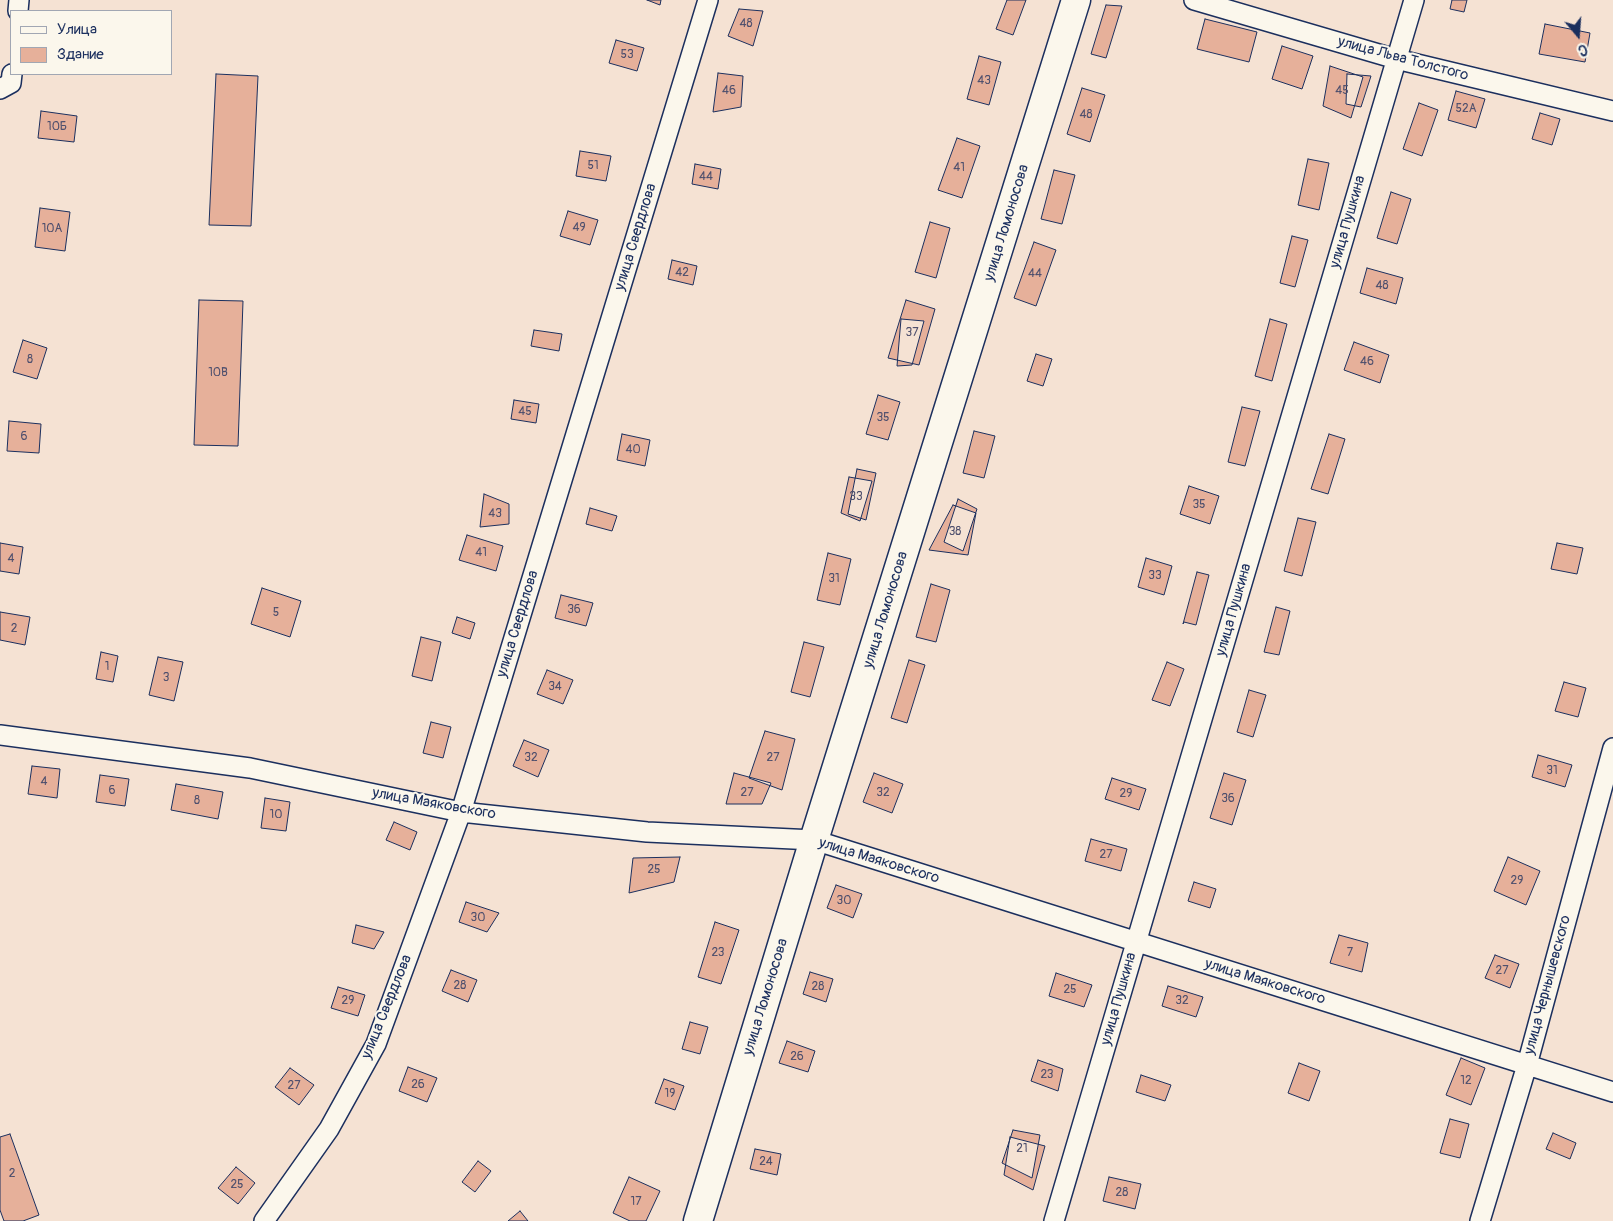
<!DOCTYPE html>
<meta charset="utf-8">
<style>
body{margin:0}
#map{position:relative;width:1613px;height:1221px;overflow:hidden;background:#f5e2d3;font-family:Pangolin,sans-serif}
canvas{display:block}
.legend{position:absolute;left:10px;top:10px;width:162px;height:65px;box-sizing:border-box;background:#fbf7ec;border:1px solid #a1a7b3;margin:0;padding:6px 9px;list-style:none;font-size:15px;color:#1b2f5e}
.legend li{display:flex;align-items:center;gap:10px;height:25px}
.legend b{width:25px;border:1px solid #a1a7b3}
.north{position:absolute;left:1553px;top:10px;width:50px;height:50px;-webkit-text-stroke:4px #fbf7ec;paint-order:stroke;rotate:162deg;font-size:14px;font-weight:700;line-height:20px;text-align:center;color:#1b2f5e}
.north::after{content:'';display:block;margin:auto;width:18px;height:22px;background:#1b2f5e;clip-path:polygon(50% 0,100% 100%,50% 72%,0 100%)}
</style>
<div id="map">
<canvas width="1613" height="1221"></canvas>
<ul class="legend">
<li><b style="height:6px;background:#fbf7ec"></b>Улица</li>
<li><b style="height:14px;background:#e6b09a"></b>Здание</li>
</ul>
<div class="north">С</div>
</div>
<script>
const ctx = document.querySelector('canvas').getContext('2d');
ctx.lineJoin = 'round';
function paint(path, color) { ctx.fillStyle = color; ctx.fill(path, 'evenodd'); }
const poly = rows => new Path2D(rows.map(r => 'M' + r).join(''));
function stroke(path, color, width, dash) { ctx.strokeStyle = color; ctx.lineWidth = width; ctx.lineCap = dash ? 'butt' : 'round'; ctx.setLineDash(dash || []); ctx.stroke(path); }
function label(font, color, halo, rows, align = 'center') {
  ctx.font = font + ' Pangolin,sans-serif'; ctx.lineWidth = 4; ctx.setLineDash([]); ctx.textBaseline = 'middle'; ctx.strokeStyle = halo; ctx.fillStyle = color; for (const [text, x, y, turn = 0] of rows) {
    ctx.save(); ctx.translate(x, y); ctx.rotate((+turn || 0) * Math.PI / 180); ctx.textAlign = isNaN(turn) ? turn : align; if (halo) ctx.strokeText(text, 0, 0); ctx.fillText(text, 0, 0); ctx.restore();
  }
}
const building = poly([
 [647,0,661,0,660,5,647,0],
 [1007,0,1026,0,1013,35,996,29,1007,0],
 [1452,0,1467,0,1464,12,1450,9,1452,0],
 [1106,5,1122,6,1106,58,1091,54,1106,5],
 [739,9,763,11,753,46,728,36,739,9],
 [1205,19,1257,32,1249,62,1197,49,1205,19],
 [1545,24,1590,33,1585,62,1539,54,1545,24],
 [616,40,644,48,637,71,609,63,616,40],
 [1282,46,1313,56,1302,89,1272,79,1282,46],
 [979,56,1001,62,989,105,967,99,979,56],
 [1330,66,1363,77,1351,118,1323,106,1330,66],
 [718,73,743,76,741,107,713,112,718,73],
 [216,74,258,76,251,226,209,225,216,74],
 [1347,74,1371,76,1361,107,1346,104,1347,74],
 [1082,88,1105,95,1090,142,1067,134,1082,88],
 [1456,91,1485,99,1476,128,1448,120,1456,91],
 [1419,103,1438,110,1422,156,1403,149,1419,103],
 [41,111,77,116,74,142,38,138,41,111],
 [1540,113,1560,119,1552,145,1532,139,1540,113],
 [957,138,980,146,962,198,938,190,957,138],
 [580,151,611,156,606,181,576,176,580,151],
 [1308,159,1329,163,1319,210,1298,205,1308,159],
 [695,164,721,169,718,189,692,184,695,164],
 [1054,170,1075,175,1062,224,1041,219,1054,170],
 [1391,192,1411,199,1397,244,1377,238,1391,192],
 [40,208,70,212,65,251,35,247,40,208],
 [568,211,598,220,590,245,560,236,568,211],
 [930,222,950,228,936,278,915,272,930,222],
 [1292,236,1308,240,1295,287,1280,283,1292,236],
 [1034,242,1056,250,1036,306,1014,298,1034,242],
 [672,260,697,266,693,285,668,279,672,260],
 [1367,268,1403,278,1396,304,1360,293,1367,268],
 [199,300,243,301,238,446,194,445,199,300],
 [906,300,935,309,919,365,888,358,906,300],
 [901,319,924,321,912,365,897,366,901,319],
 [1270,319,1287,324,1272,381,1255,376,1270,319],
 [534,330,562,334,559,351,531,346,534,330],
 [23,340,47,348,37,379,13,372,23,340],
 [1354,342,1389,355,1380,383,1344,370,1354,342],
 [1036,354,1052,359,1043,386,1027,381,1036,354],
 [878,395,900,402,888,440,866,434,878,395],
 [514,400,539,404,536,423,511,419,514,400],
 [1242,407,1260,411,1245,466,1228,462,1242,407],
 [9,421,41,424,39,453,7,451,9,421],
 [974,431,995,436,984,478,963,473,974,431],
 [622,434,650,440,645,466,617,460,622,434],
 [1329,434,1345,439,1328,494,1311,489,1329,434],
 [857,469,876,473,866,520,848,514,857,469],
 [849,477,872,481,860,521,841,513,849,477],
 [1189,486,1219,496,1210,524,1180,514,1189,486],
 [484,494,509,504,509,524,480,527,484,494],
 [958,499,977,509,963,551,944,542,958,499],
 [953,505,976,513,968,555,929,550,953,505],
 [590,508,617,516,612,531,586,524,590,508],
 [1298,518,1316,522,1302,576,1284,571,1298,518],
 [467,535,503,546,496,571,459,560,467,535],
 [0,543,23,547,19,574,0,571,0,543],
 [1557,543,1583,548,1577,574,1551,569,1557,543],
 [828,553,851,559,840,605,817,600,828,553],
 [1146,558,1172,566,1164,595,1138,587,1146,558],
 [1197,572,1209,575,1196,625,1184,622,1183,624,1197,572],
 [931,584,950,590,936,642,916,637,931,584],
 [262,588,301,601,290,637,251,624,262,588],
 [561,595,593,603,586,626,555,618,561,595],
 [1276,607,1290,611,1279,655,1264,652,1276,607],
 [0,612,30,617,25,645,0,640,0,612],
 [457,617,475,623,470,639,452,633,457,617],
 [421,637,441,642,432,681,412,676,421,637],
 [804,642,824,647,810,697,791,692,804,642],
 [101,652,118,656,113,682,96,679,101,652],
 [158,657,183,662,174,701,149,695,158,657],
 [909,660,925,665,907,723,891,718,909,660],
 [1167,662,1184,669,1170,706,1152,700,1167,662],
 [547,670,573,680,563,704,537,694,547,670],
 [1564,682,1586,688,1578,717,1555,711,1564,682],
 [1249,690,1266,695,1253,737,1237,732,1249,690],
 [431,722,451,727,443,758,423,753,431,722],
 [765,731,795,739,782,790,749,778,765,731],
 [524,740,549,750,538,777,513,766,524,740],
 [1538,755,1572,765,1565,787,1532,777,1538,755],
 [32,766,60,769,57,798,28,794,32,766],
 [734,773,771,783,762,804,726,804,734,773],
 [874,773,903,784,892,813,863,802,874,773],
 [1224,773,1246,780,1232,825,1210,818,1224,773],
 [100,775,129,779,125,806,96,802,100,775],
 [1112,778,1146,789,1139,810,1105,799,1112,778],
 [176,784,223,792,218,819,171,810,176,784],
 [265,798,290,802,286,831,261,828,265,798],
 [394,822,417,832,410,850,386,840,394,822],
 [1091,839,1127,849,1121,871,1085,861,1091,839],
 [680,857,674,882,629,893,633,858,680,857],
 [1508,857,1540,871,1526,905,1494,891,1508,857],
 [1194,882,1216,889,1210,908,1188,901,1194,882],
 [836,885,862,894,853,918,827,908,836,885],
 [466,902,499,913,487,932,459,922,466,902],
 [715,922,739,930,721,984,698,977,715,922],
 [356,925,384,932,374,949,352,943,356,925],
 [1339,935,1368,943,1362,972,1330,963,1339,935],
 [1495,955,1519,964,1510,988,1485,978,1495,955],
 [451,970,477,980,468,1002,442,991,451,970],
 [810,972,833,979,826,1002,803,994,810,972],
 [1056,973,1092,985,1084,1007,1049,996,1056,973],
 [1168,986,1203,997,1196,1017,1162,1006,1168,986],
 [338,987,365,995,358,1016,331,1008,338,987],
 [690,1022,708,1027,700,1054,682,1049,690,1022],
 [787,1041,815,1051,808,1072,779,1063,787,1041],
 [1461,1058,1485,1068,1471,1105,1446,1095,1461,1058],
 [1038,1060,1063,1069,1058,1091,1031,1081,1038,1060],
 [1299,1063,1320,1071,1309,1101,1288,1093,1299,1063],
 [408,1067,437,1078,427,1102,399,1091,408,1067],
 [290,1068,314,1085,299,1105,275,1087,290,1068],
 [1141,1075,1171,1085,1165,1101,1136,1092,1141,1075],
 [664,1079,684,1086,675,1110,655,1103,664,1079],
 [1450,1119,1469,1124,1460,1158,1440,1153,1450,1119],
 [1013,1130,1040,1135,1032,1178,1002,1163,1013,1130],
 [1553,1133,1576,1143,1570,1159,1546,1149,1553,1133],
 [10,1134,39,1215,23,1221,4,1221,0,1210,0,1137,10,1134],
 [1010,1137,1045,1146,1033,1190,1004,1175,1010,1137],
 [755,1149,781,1154,777,1175,750,1169,755,1149],
 [478,1161,491,1171,475,1192,462,1182,478,1161],
 [236,1167,255,1183,238,1204,218,1188,236,1167],
 [629,1177,660,1191,646,1221,630,1221,613,1213,629,1177],
 [1109,1177,1141,1184,1135,1209,1103,1201,1109,1177],
 [520,1211,528,1221,508,1221,520,1211]
]);
const street = poly([
 [1194,0,1396,59,1613,111],
 [18,11,19,0],
 [0,89,11,83,12,74],
 [0,735,250,768,461,812,647,832,814,840,1613,1092],
 [264,1221,329,1129,376,1044,461,812,708,0],
 [1054,1221,1414,0],
 [1480,1221,1527,1065,1613,748]
]);
const secondary = poly([
 [698,1221,814,840,1076,0]
]);
const numberNames = [
 ["48",746,24],
 ["53",627,55],
 ["43",984,81],
 ["46",729,91],
 ["45",1342,91],
 ["52А",1466,109],
 ["48",1086,115],
 ["10Б",57,127],
 ["51",593,166],
 ["41",959,168],
 ["44",706,177],
 ["49",579,228],
 ["10А",52,229],
 ["42",682,273],
 ["44",1035,274],
 ["48",1382,286],
 ["37",912,333],
 ["8",30,360],
 ["46",1367,362],
 ["10В",218,373],
 ["45",525,412],
 ["35",883,418],
 ["6",24,437],
 ["40",633,450],
 ["33",856,497],
 ["35",1199,505],
 ["43",495,514],
 ["38",955,532],
 ["41",481,553],
 ["4",11,559],
 ["33",1155,576],
 ["31",834,579],
 ["36",574,610],
 ["5",276,613],
 ["2",14,629],
 ["1",107,667],
 ["3",166,678],
 ["34",555,687],
 ["32",531,758],
 ["27",773,758],
 ["31",1552,771],
 ["4",44,782],
 ["6",112,791],
 ["27",747,793],
 ["32",883,793],
 ["29",1126,794],
 ["36",1228,799],
 ["8",197,801],
 ["10",276,815],
 ["27",1106,855],
 ["25",654,870],
 ["29",1517,881],
 ["30",844,901],
 ["30",478,918],
 ["23",718,953],
 ["7",1350,953],
 ["27",1502,971],
 ["28",460,986],
 ["28",818,987],
 ["25",1070,990],
 ["29",348,1001],
 ["32",1182,1001],
 ["26",797,1057],
 ["23",1047,1075],
 ["12",1466,1081],
 ["26",418,1085],
 ["27",294,1086],
 ["19",670,1094],
 ["21",1022,1149],
 ["24",766,1162],
 ["2",12,1174],
 ["25",237,1185],
 ["28",1122,1193],
 ["17",636,1202]
];
const streetNames = [
 ["улица Льва Толстого",1403,59,15],
 ["улица Пушкина",1348,222,-74],
 ["улица Ломоносова",1007,223,-73],
 ["улица Свердлова",636,237,-73],
 ["улица Ломоносова",886,610,-73],
 ["улица Пушкина",1234,610,-74],
 ["улица Свердлова",518,624,-73],
 ["улица Маяковского",434,804,10],
 ["улица Маяковского",879,861,17],
 ["улица Маяковского",1265,982,17],
 ["улица Чернышевского",1548,985,-75],
 ["улица Ломоносова",766,997,-73],
 ["улица Пушкина",1119,999,-74],
 ["улица Свердлова",387,1007,-68]
];
paint(building, '#e6b09a');
stroke(building, '#1b2f5e', 1);
stroke(street, '#1b2f5e', 22);
stroke(secondary, '#1b2f5e', 31);
stroke(street, '#fbf7ec', 19);
stroke(secondary, '#fbf7ec', 28);
label('12px', '#4e4f6d', null, numberNames);
label('15px', '#1b2f5e', '#fbf7ec', streetNames);
</script>
